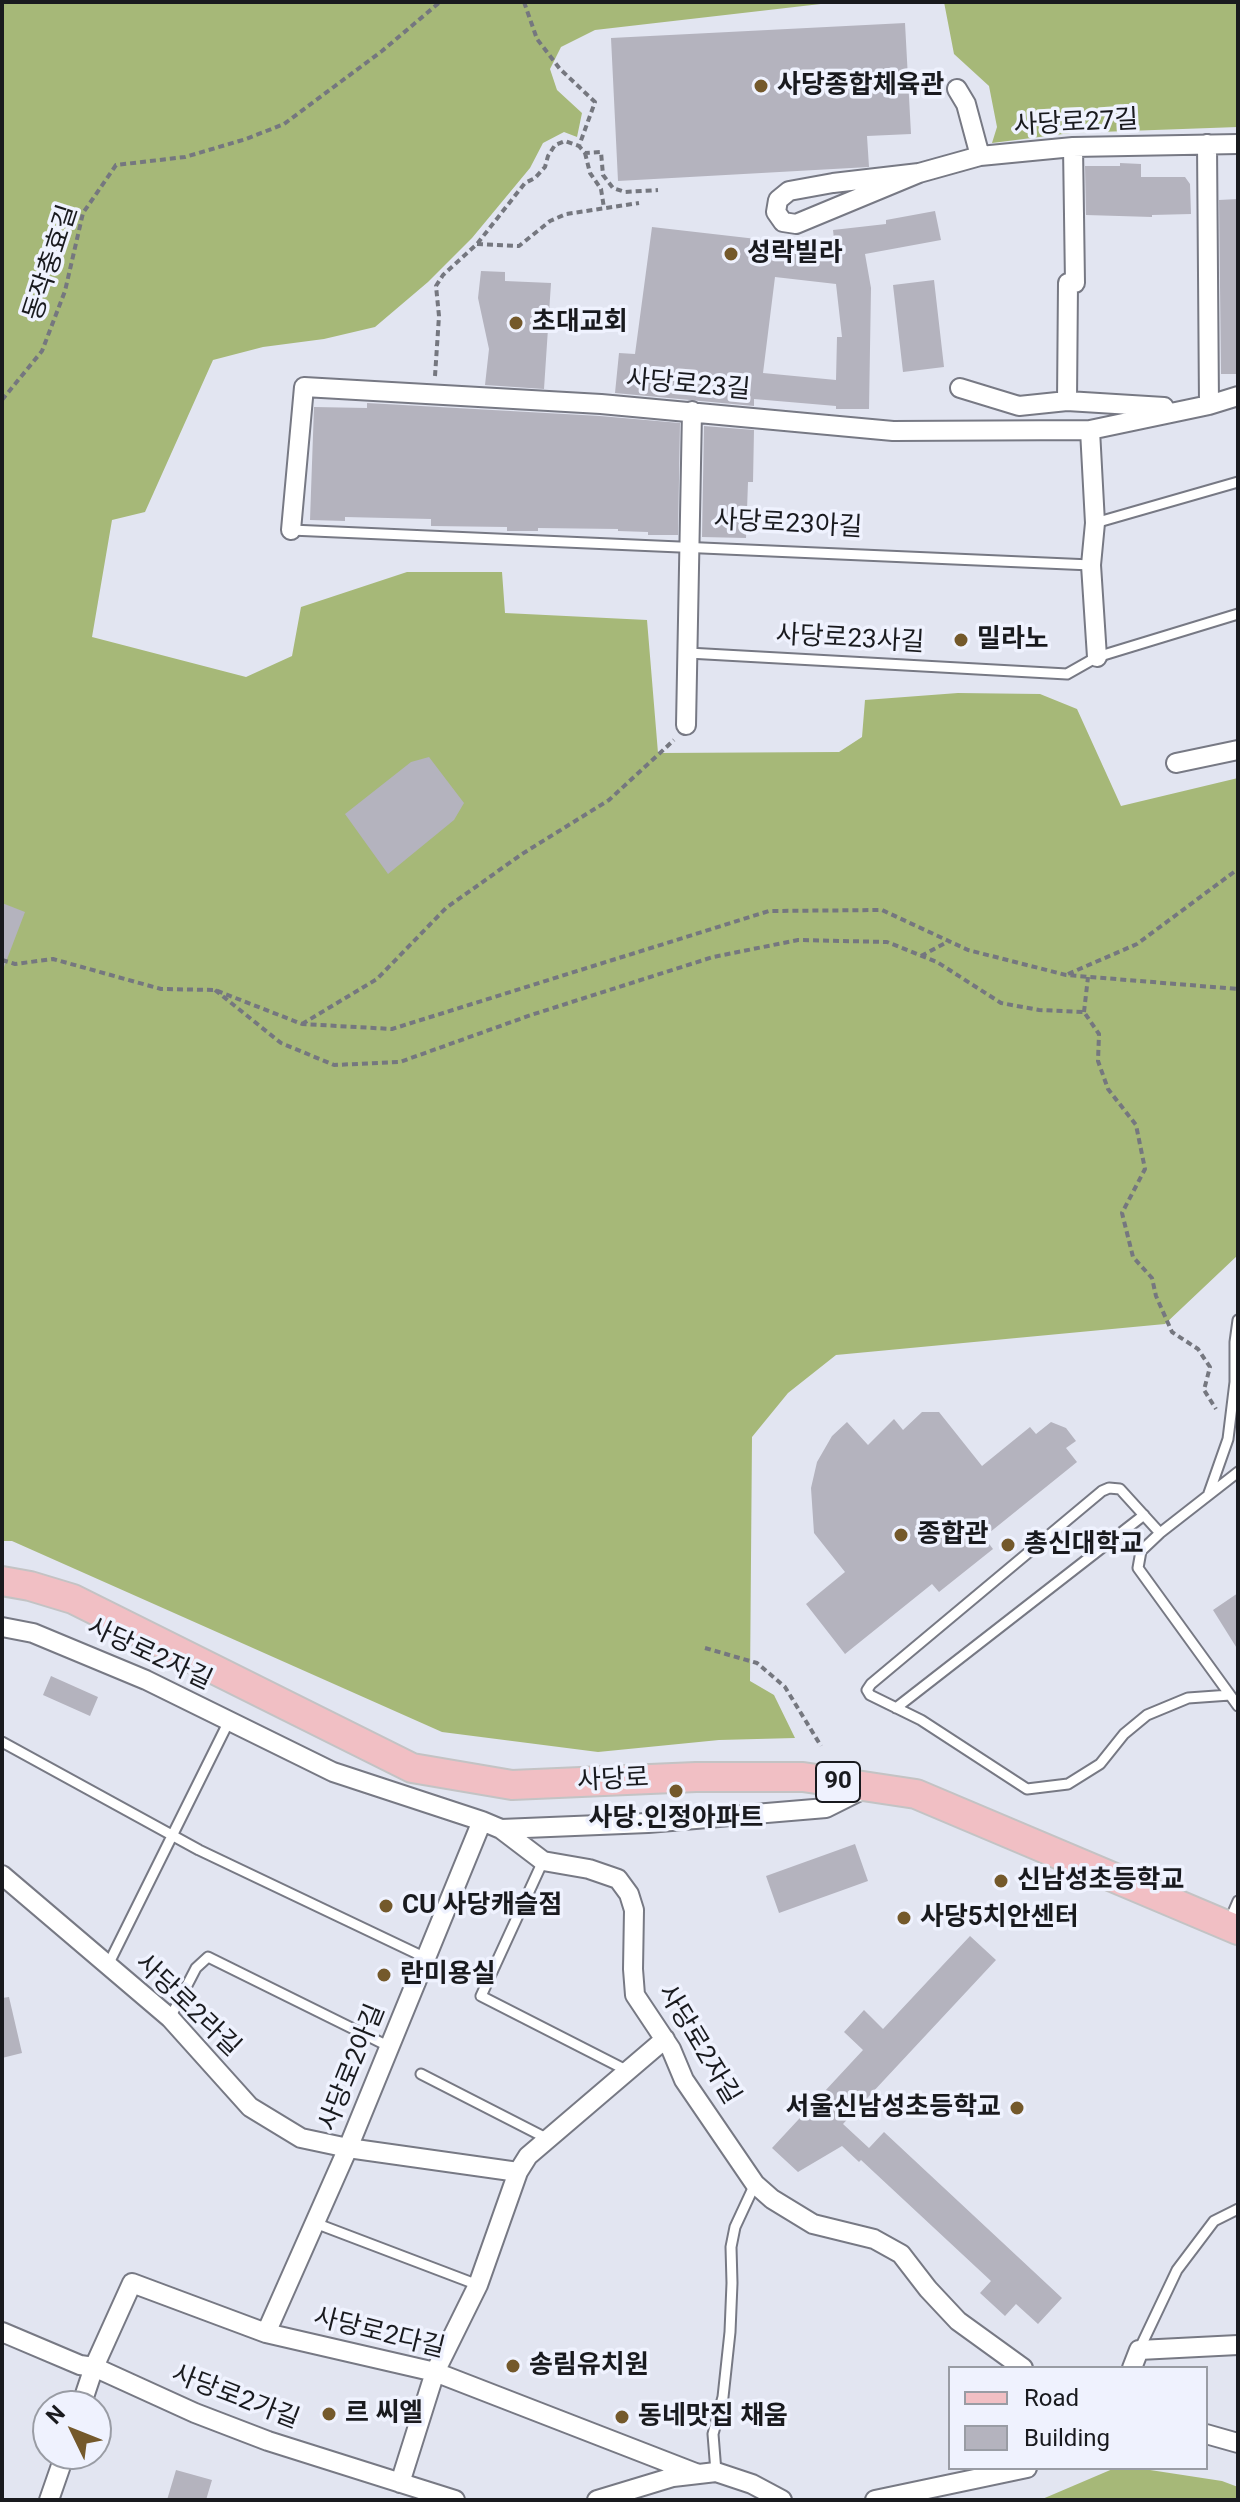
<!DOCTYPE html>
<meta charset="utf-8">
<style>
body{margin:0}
#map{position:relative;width:1240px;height:2502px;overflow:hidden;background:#e2e5f1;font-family:Roboto,sans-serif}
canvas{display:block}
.frame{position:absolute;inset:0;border:4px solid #191a1e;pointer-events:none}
.legend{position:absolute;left:948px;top:2366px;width:260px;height:104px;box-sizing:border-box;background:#eff2fe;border:2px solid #999ca4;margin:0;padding:10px 14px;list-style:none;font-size:24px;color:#191a1e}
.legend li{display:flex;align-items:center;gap:16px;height:40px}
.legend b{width:40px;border:2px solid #999ca4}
.north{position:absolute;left:32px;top:2390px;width:80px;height:80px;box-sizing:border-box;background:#eff2fe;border:2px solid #999ca4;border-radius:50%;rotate:313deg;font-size:22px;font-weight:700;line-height:32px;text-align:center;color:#191a1e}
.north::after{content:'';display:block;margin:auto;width:28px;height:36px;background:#74592b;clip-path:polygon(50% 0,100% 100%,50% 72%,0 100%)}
</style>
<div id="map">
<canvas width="1240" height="2502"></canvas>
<div class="frame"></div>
<ul class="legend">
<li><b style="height:10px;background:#f1bfc4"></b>Road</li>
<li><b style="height:22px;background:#b4b3be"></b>Building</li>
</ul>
<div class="north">N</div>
</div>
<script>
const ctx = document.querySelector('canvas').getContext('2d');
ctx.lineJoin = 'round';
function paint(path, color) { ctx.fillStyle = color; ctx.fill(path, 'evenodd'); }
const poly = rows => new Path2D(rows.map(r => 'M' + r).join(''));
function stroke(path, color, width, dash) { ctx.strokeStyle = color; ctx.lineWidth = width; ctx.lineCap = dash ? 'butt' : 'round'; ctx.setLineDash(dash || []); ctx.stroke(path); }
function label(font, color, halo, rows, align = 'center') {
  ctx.font = font + ' Roboto,"Noto Sans KR",sans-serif'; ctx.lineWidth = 7; ctx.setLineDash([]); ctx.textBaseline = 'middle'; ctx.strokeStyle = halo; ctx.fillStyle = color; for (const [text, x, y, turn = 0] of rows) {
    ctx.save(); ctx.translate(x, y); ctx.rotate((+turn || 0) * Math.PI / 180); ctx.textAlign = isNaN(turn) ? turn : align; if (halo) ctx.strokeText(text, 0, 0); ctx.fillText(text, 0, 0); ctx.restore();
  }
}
const forest = poly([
 [2,2,838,2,595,30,561,47,550,69,557,90,582,113,577,137,564,132,543,143,530,168,472,238,428,282,375,327,324,339,263,347,213,360,145,512,112,520,92,637,246,677,292,656,301,607,407,572,502,572,505,613,647,620,658,753,839,752,862,737,865,700,958,693,1040,694,1077,709,1121,806,1238,778,1238,1255,1165,1324,836,1355,788,1393,752,1437,750,1681,774,1695,795,1738,719,1740,598,1752,442,1732,12,1541,2,1541],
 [944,2,1238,2,1238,127,1071,133,992,143,997,127,989,86,954,54],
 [1115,2468,1137,2468,1222,2481,1238,2487,1238,2500,1040,2500]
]);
const building = poly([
 [905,23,911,134,867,136,869,167,618,181,611,38],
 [1120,163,1141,164,1141,177,1185,177,1190,184,1191,214,1152,215,1152,217,1086,215,1085,166,1120,166],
 [1238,199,1238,374,1221,374,1219,200],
 [935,211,941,240,865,254,871,288,869,409,836,409,836,406,754,399,754,406,615,393,619,353,635,354,652,227,835,248,833,230,886,224,886,220],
 [775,277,836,284,842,337,837,337,836,380,763,373],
 [481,271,505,272,505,281,551,283,544,389,485,385,489,349,478,298],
 [934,280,944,367,903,372,893,285],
 [367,403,600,416,680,423,678,535,648,535,648,532,618,531,618,529,538,528,538,531,507,531,507,527,431,526,431,519,345,517,345,521,310,520,314,407,367,408],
 [704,426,754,430,753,482,748,482,746,538,702,537],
 [429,757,464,803,454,820,388,874,345,814,411,762],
 [2,903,25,912,4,967,2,967],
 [922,1412,939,1412,982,1466,1030,1427,1036,1434,1051,1422,1066,1428,1076,1441,1066,1448,1077,1462,984,1537,993,1549,939,1592,932,1584,845,1654,806,1604,845,1572,814,1533,811,1488,817,1462,832,1436,847,1422,868,1445,894,1419,903,1430],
 [1238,1593,1238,1650,1213,1610],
 [51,1676,98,1697,90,1716,43,1695],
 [855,1844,868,1881,779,1913,766,1876],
 [970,1936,996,1960,843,2124,869,2148,884,2132,1062,2298,1038,2324,1016,2304,1005,2316,980,2293,991,2281,861,2160,859,2162,842,2146,798,2172,772,2148,863,2050,844,2032,864,2010,883,2029],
 [9,1997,22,2053,2,2058,2,1998],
 [176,2470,212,2480,206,2500,167,2500]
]);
const path = poly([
 [524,2,537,39,560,69,595,102,579,146,585,153,601,152,603,175,613,188,625,192,658,190],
 [585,153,590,173,601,189,604,208],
 [477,244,519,246,550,221,566,214,639,203],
 [435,376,439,316,436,286,443,275,477,244,525,183,535,178,545,167,548,156,555,145,565,141,579,146],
 [2,400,42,351,65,291,83,213,116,165,185,157,246,139,284,124,382,51,440,2],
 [921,956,949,941],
 [2,960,15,964,53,959,161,989,215,990,302,1024,392,1029,769,911,882,910,968,950,1066,975,1238,989],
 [1068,974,1137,944,1238,869],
 [215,990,281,1043,334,1065,400,1062,531,1015,713,957,798,940,887,942,937,962,1001,1003,1039,1010,1084,1012,1099,1034,1098,1061,1108,1089,1136,1125,1145,1169,1122,1213,1133,1257,1152,1278,1156,1296,1172,1332,1198,1349,1210,1367,1204,1390,1216,1409],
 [1084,1012,1088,977],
 [302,1024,377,979,446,908,522,854,609,800,674,740],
 [705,1648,757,1663,785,1687,821,1746]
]);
const service = poly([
 [1095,523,1238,482],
 [291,530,1091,565],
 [688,653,1067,674,1097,657,1238,614],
 [1238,1472,1160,1533,1141,1551,1138,1568,1238,1706],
 [1209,1493,1228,1439,1235,1382,1235,1342,1238,1320],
 [1160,1533,1120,1489,1109,1488,1102,1491,871,1684,867,1690,870,1695,921,1720,1027,1789,1068,1784,1100,1764,1124,1734,1147,1715,1188,1698,1230,1695],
 [896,1708,1144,1515],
 [2,1742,199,1850,426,1958],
 [543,1861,481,1996,628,2071],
 [1229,1922,1238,1901],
 [108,1965,229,1721],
 [170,2018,196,1968,208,1957,390,2047],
 [421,2074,548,2139],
 [315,2223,478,2285],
 [1139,2350,1177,2270,1214,2221,1238,2209],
 [716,2472,713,2434,723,2397,730,2332,732,2283,731,2247,735,2227,755,2184]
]);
const minor = poly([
 [957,89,966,104,980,156],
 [1207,144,1209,405],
 [1073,147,1075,283,1068,283,1067,401,1164,407],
 [919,173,833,183,789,191,778,200,776,212,783,222,796,224,919,173,980,156,1073,147,1238,144],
 [960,388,1019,406,1067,401],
 [1090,430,1095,523,1091,565,1097,657],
 [291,530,304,387,601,404,893,431,1090,430,1209,405,1238,396],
 [686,725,692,411],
 [1176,763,1238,750],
 [2,1627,33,1633,146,1680,333,1772,482,1821,501,1829,543,1861,589,1869,618,1879,629,1894,634,1910,633,1969,635,1995,671,2049,684,2080,755,2184,772,2199,813,2224,874,2239,901,2254,928,2289,958,2321,1023,2368],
 [501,1829,648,1823,826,1808,868,1787],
 [2,1875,170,2018,250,2107,301,2138,348,2148,518,2172],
 [2,2332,80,2365,94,2367,195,2413,268,2441,455,2500],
 [266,2333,348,2148,482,1821],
 [1132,2368,1139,2350,1238,2345],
 [81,2406,94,2367,132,2283,266,2333,435,2372,698,2474],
 [1206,2434,1238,2443],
 [400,2483,435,2372,478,2285,518,2172,528,2156,665,2039],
 [49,2500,65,2454],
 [597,2500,673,2477,716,2472,752,2484,782,2500],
 [875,2500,1027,2468]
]);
const primary = poly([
 [2,1581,30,1586,73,1599,412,1768,512,1785,696,1777,803,1777,916,1794,1238,1930]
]);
const markers = [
 [761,86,8,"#74592b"],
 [731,254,8,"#74592b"],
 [516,323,8,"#74592b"],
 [961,640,8,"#74592b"],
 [901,1535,8,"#74592b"],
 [1008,1545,8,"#74592b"],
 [676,1791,8,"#74592b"],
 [1001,1881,8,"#74592b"],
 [386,1906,8,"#74592b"],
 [904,1918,8,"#74592b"],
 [384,1975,8,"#74592b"],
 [1017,2108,8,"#74592b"],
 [513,2366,8,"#74592b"],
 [329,2414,8,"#74592b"],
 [622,2417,8,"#74592b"]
];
const shields = [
 [838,1782,44]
];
const shieldNames = [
 ["90",838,1782]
];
const poiNames = [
 ["사당종합체육관",777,86],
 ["성락빌라",747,254],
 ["초대교회",532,323],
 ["밀라노",977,640],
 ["종합관",917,1535],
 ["총신대학교",1024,1545],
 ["사당.인정아파트",676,1819,"center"],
 ["신남성초등학교",1017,1881],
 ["CU 사당캐슬점",402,1906],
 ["사당5치안센터",920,1918],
 ["란미용실",400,1975],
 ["서울신남성초등학교",1001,2108,"right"],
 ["송림유치원",529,2366],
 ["르 씨엘",345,2414],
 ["동네맛집 채움",638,2417]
];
const streetNames = [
 ["사당로27길",1076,124,-3],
 ["동작충효길",52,263,-72],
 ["사당로23길",688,386,5],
 ["사당로23아길",788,525,3],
 ["사당로23사길",850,640,3],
 ["사당로2자길",149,1655,25],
 ["사당로",613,1781,-3],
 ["사당로2라길",187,2006,44],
 ["사당로2자길",698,2045,59],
 ["사당로2아길",353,2068,-68],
 ["사당로2다길",379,2334,14],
 ["사당로2가길",235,2398,21]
];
paint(forest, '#a6b878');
paint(building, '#b4b3be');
stroke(service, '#777984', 13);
stroke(minor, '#777984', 22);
stroke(primary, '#c3c3c4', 32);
stroke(path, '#75777f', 4, [6, 4]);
stroke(service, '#fff', 9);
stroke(minor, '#fff', 18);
stroke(primary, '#f1bfc4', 28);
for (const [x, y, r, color] of markers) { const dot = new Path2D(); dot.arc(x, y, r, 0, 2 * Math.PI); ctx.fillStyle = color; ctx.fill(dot); stroke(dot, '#eff2fe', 3); }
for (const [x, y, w] of shields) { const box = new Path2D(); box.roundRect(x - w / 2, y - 20, w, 40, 6); ctx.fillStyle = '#eff2fe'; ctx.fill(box); stroke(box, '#191a1e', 2); }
label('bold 24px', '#191a1e', null, shieldNames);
label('bold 26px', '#191a1e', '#eff2fe', poiNames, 'left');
label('26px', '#191a1e', '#eff2fe', streetNames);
</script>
